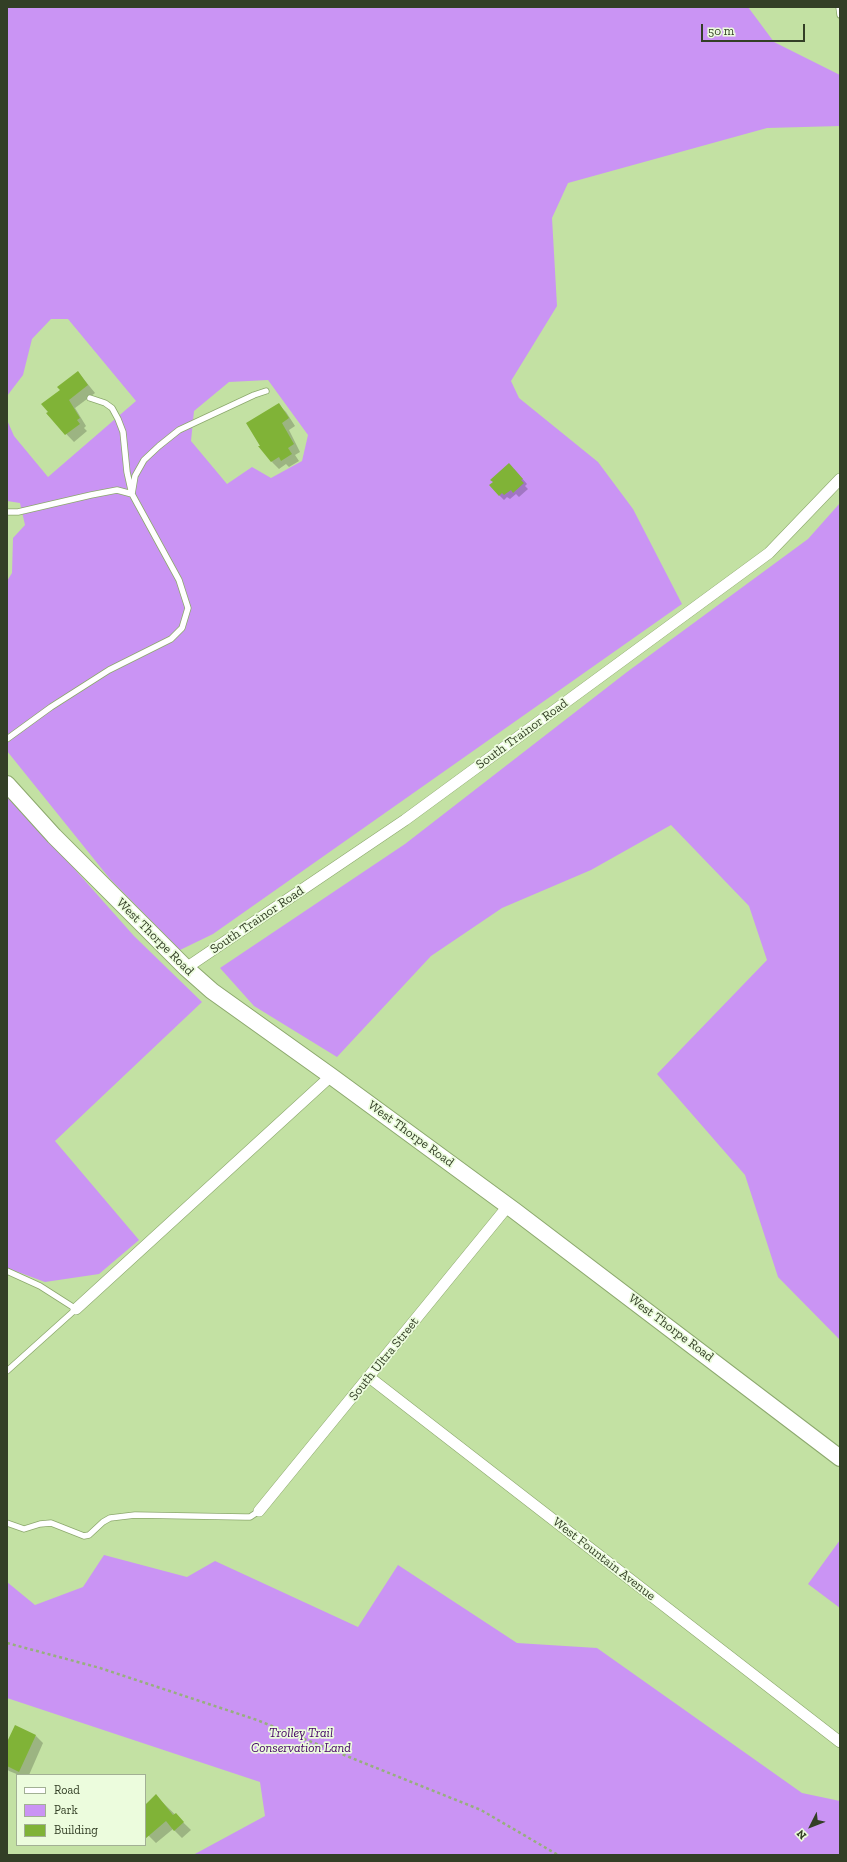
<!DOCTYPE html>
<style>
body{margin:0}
#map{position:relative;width:847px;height:1862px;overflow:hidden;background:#c3e1a3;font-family:"Zilla Slab",serif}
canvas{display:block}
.frame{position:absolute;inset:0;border:8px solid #333f26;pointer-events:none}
.legend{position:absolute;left:16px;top:1774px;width:130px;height:72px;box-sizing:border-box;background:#ecfcdd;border:1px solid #a2b094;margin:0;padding:5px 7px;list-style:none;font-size:12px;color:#333f26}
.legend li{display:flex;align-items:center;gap:8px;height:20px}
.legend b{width:20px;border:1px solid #a2b094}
.north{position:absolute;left:791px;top:1806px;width:40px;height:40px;-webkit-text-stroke:3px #ecfcdd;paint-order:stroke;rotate:228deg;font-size:11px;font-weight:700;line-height:16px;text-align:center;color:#333f26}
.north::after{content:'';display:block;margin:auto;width:14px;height:18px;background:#333f26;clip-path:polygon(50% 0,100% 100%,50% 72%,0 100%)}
.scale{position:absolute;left:701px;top:24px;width:104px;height:18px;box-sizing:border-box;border:2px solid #333f26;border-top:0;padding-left:5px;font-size:12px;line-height:14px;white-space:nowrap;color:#333f26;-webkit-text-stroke:3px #ecfcdd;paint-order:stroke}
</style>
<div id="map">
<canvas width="847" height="1862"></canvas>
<div class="frame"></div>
<ul class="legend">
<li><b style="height:5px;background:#fff"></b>Road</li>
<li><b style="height:11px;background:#ca94f4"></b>Park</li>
<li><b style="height:11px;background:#80b337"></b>Building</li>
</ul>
<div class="north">N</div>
<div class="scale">50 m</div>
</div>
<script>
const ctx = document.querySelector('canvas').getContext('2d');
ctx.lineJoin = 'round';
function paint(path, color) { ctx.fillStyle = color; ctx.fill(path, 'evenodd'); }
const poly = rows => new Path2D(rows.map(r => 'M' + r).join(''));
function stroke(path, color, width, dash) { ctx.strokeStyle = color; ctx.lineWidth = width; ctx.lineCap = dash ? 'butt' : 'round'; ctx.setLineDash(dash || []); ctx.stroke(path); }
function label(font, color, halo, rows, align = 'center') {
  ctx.font = font + ' "Zilla Slab",serif'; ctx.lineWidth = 3.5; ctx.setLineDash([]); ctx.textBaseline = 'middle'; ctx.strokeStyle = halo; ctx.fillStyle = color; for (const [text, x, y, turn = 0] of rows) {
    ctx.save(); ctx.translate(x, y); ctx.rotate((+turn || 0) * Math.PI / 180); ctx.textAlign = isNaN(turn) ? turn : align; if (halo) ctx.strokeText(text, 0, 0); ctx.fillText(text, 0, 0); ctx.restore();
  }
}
const green = poly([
 [7,7,748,7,774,42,840,75,840,126,767,128,568,183,552,218,557,306,511,381,519,398,598,462,633,509,682,604,213,934,180,950,110,879,7,751,7,581,12,573,13,538,25,525,20,503,7,501,7,420,14,436,48,477,136,401,68,319,51,319,32,339,23,375,7,396],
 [268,380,308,435,302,461,271,478,252,467,227,484,191,441,194,411,229,382],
 [840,503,840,1340,778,1277,745,1175,657,1074,767,960,749,906,671,825,591,870,502,908,431,956,337,1057,254,1006,220,968,405,844,627,672,808,539],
 [7,793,134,936,202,1002,55,1141,139,1240,99,1274,45,1282,7,1268],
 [840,1540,840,1608,808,1584],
 [104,1555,187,1577,215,1561,358,1627,398,1565,517,1643,597,1648,802,1793,840,1801,840,1855,193,1855,265,1816,260,1782,7,1698,7,1582,35,1605,83,1587]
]);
const shadow = poly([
 [78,372,95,393,75,408,86,426,84,428,87,431,74,442,47,414,61,390],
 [279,405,286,412,295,426,289,430,300,452,295,455,299,461,289,467,286,464,279,469,272,462],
 [514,469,527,484,525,486,528,489,519,497,516,494,510,499,507,497,504,500,499,495],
 [36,1736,43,1743,29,1775,19,1775,9,1771,7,1769,7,1749],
 [156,1796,191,1830,182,1838,173,1829,156,1843,145,1832,145,1805]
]);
const building = poly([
 [78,371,88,385,69,400,80,418,77,420,80,424,65,435,46,413,48,412,41,404,60,390,57,387],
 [279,403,289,418,282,423,294,444,288,448,292,454,281,461,279,457,271,462,258,446,260,446,246,423],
 [509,463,523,479,521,480,524,483,513,493,511,490,504,495,502,493,499,496,489,485,493,482,490,480],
 [15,1725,36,1735,19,1772,7,1766,7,1742],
 [156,1794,173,1815,176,1813,184,1822,174,1831,166,1821,145,1839,145,1805]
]);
const path = poly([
 [7,1643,100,1668,257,1720,481,1810,558,1855]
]);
const lane = poly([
 [839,7,840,15],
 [90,398,105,403,112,408,118,419,123,432,127,472,131,490],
 [132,494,135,476,144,460,159,446,179,430,254,395,266,391],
 [7,512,18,512,91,495,117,490,132,494,179,580,188,608,182,628,171,639,109,670,51,707,7,739],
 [7,1271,40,1286,76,1309,7,1371],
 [7,1523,24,1529,40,1524,51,1523,84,1536,89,1535,103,1522,110,1518,135,1515,245,1517,250,1517,259,1511]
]);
const street = poly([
 [186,968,405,820,769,553,840,479],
 [76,1309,331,1076],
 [369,1377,840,1742],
 [259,1511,508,1206]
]);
const secondary = poly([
 [7,784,54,836,186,968,212,991,331,1076,515,1211,840,1458]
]);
const streetNames = [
 ["South Trainor Road",522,734,-36],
 ["South Trainor Road",257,920,-34],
 ["West Thorpe Road",155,937,45],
 ["West Thorpe Road",411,1134,36],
 ["West Thorpe Road",671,1328,37],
 ["South Ultra Street",384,1359,-51],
 ["West Fountain Avenue",604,1559,38]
];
const parkNames = [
 ["Trolley Trail",301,1733],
 ["Conservation Land",301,1748]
];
paint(green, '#ca94f4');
paint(shadow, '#0003');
paint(building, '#80b337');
stroke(lane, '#8ca86d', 7);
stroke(street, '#8ca86d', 12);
stroke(secondary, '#8ca86d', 18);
stroke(path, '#97af7d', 2.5, [3, 3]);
stroke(lane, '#fff', 5.5);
stroke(street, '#fff', 11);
stroke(secondary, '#fff', 16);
label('13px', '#333f26', '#ecfcdd', streetNames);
label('italic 13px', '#420064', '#ecfcdd', parkNames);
</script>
